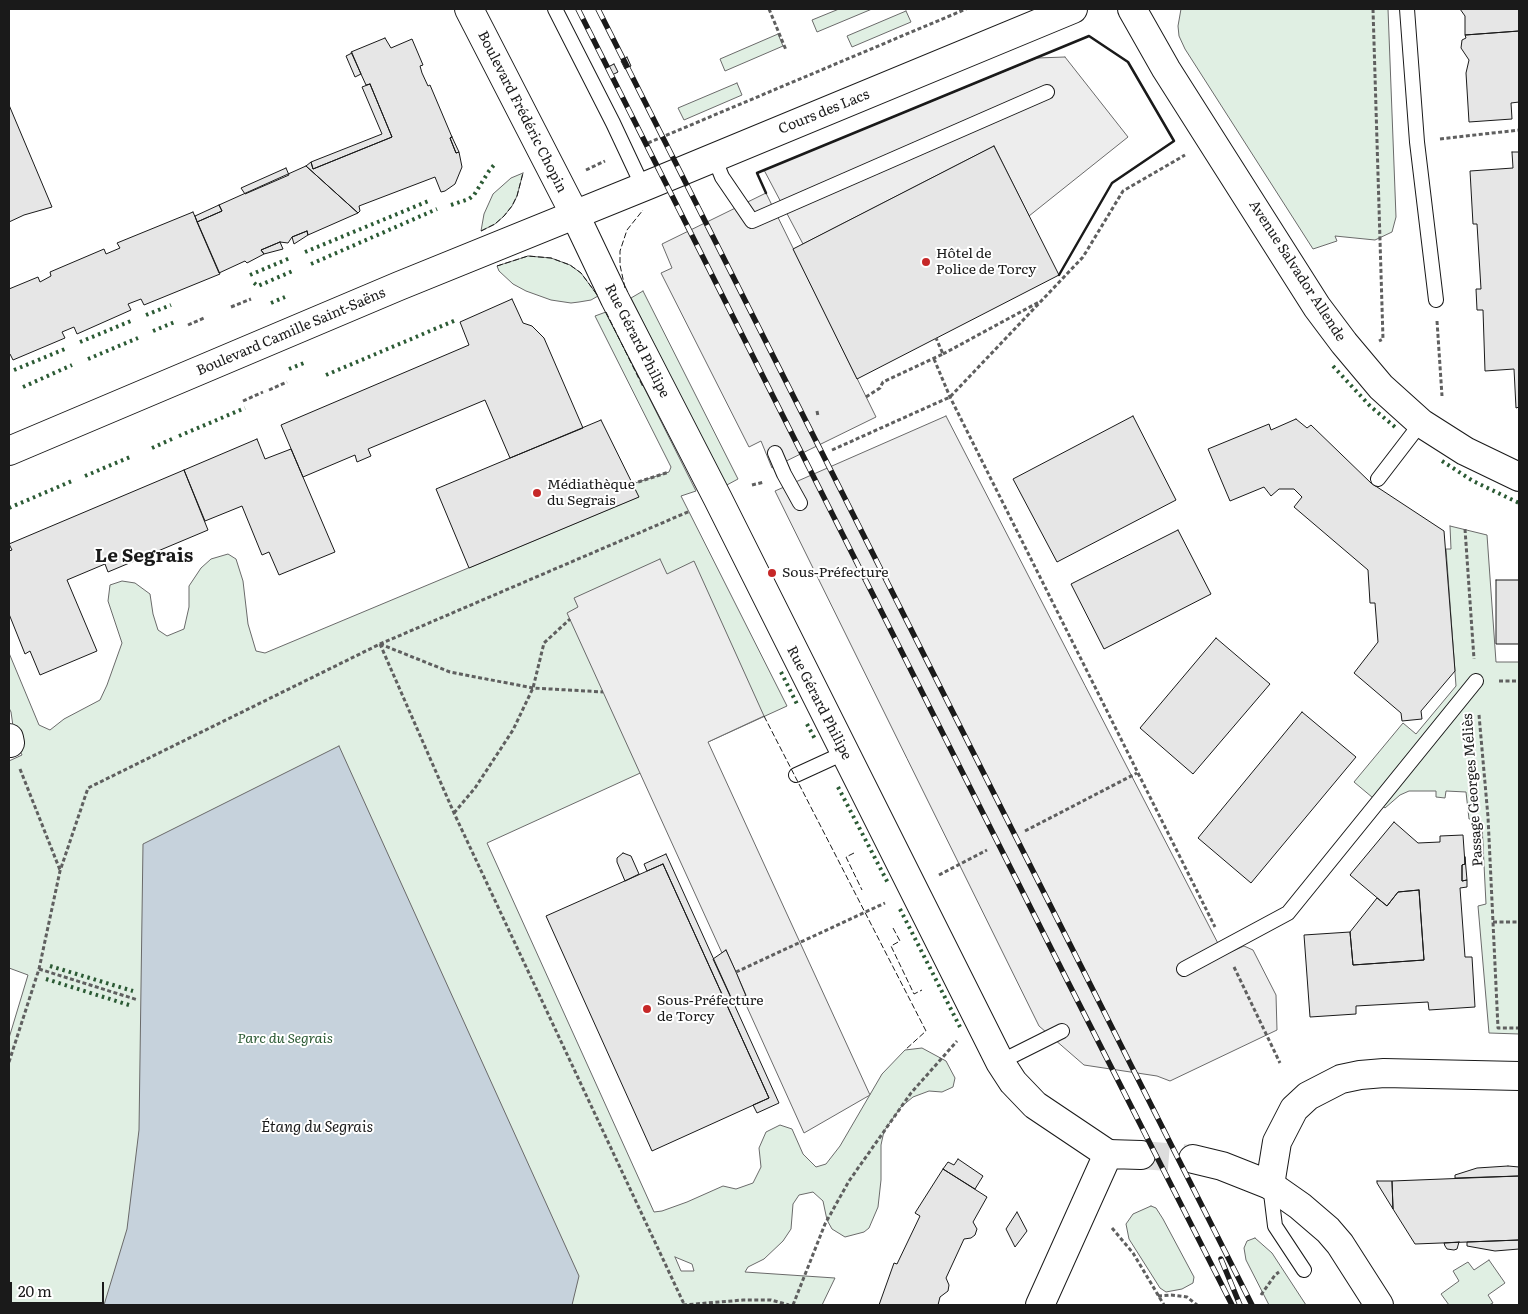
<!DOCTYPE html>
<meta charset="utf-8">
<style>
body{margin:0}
#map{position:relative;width:1528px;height:1314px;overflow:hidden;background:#fff;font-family:Literata,serif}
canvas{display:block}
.frame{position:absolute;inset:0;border:10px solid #1a1a1a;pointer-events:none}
.scale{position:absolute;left:10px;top:1282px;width:94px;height:22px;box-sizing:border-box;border:2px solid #1a1a1a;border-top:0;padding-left:6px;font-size:15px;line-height:18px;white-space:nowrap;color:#1a1a1a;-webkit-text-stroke:4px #fff;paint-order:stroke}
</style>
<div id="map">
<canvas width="1528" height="1314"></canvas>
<div class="frame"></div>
<div class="scale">20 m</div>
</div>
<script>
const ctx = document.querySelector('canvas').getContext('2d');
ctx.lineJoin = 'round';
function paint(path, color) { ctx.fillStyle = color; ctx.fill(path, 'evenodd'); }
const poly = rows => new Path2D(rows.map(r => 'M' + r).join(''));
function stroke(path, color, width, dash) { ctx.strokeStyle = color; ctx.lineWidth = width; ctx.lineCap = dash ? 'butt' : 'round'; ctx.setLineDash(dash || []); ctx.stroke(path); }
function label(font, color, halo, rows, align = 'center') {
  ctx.font = font + ' Literata,serif'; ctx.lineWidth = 4; ctx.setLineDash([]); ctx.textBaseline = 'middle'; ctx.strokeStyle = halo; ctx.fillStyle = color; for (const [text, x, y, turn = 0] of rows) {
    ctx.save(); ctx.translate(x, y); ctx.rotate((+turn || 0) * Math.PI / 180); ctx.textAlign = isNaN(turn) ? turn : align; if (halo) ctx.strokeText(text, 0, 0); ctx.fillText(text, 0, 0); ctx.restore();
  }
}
const green = poly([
 [839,9,872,9,817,32,812,20,839,9],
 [1181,9,1388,9,1396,217,1392,232,1375,240,1335,236,1337,241,1313,249,1185,49,1179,36,1178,26,1181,9],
 [906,11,911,22,852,47,847,36,906,11],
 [778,34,783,46,725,71,720,59,778,34],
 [737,83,742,95,684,120,678,108,737,83],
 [523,173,517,196,512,206,504,216,495,224,481,231,484,214,493,194,511,178,523,173],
 [528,256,551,258,570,265,581,273,598,296,591,300,579,302,571,303,551,300,526,291,513,284,499,271,497,266,528,256],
 [643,291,738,479,725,486,631,298,643,291],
 [606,312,696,491,681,496,787,706,487,843,654,1212,662,1211,687,1202,723,1186,736,1189,753,1183,761,1167,759,1148,766,1132,780,1125,792,1129,803,1154,816,1167,826,1164,840,1146,882,1074,905,1050,922,1048,946,1061,955,1078,953,1087,942,1092,929,1091,913,1097,901,1107,884,1131,881,1145,881,1180,878,1207,869,1228,864,1232,845,1237,832,1229,827,1220,823,1201,813,1192,799,1195,793,1204,791,1229,783,1241,764,1259,748,1267,745,1272,835,1278,822,1305,9,1305,9,1038,28,975,9,968,9,761,22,755,15,740,11,712,9,708,9,653,39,725,50,730,64,719,100,700,107,685,122,643,108,601,110,585,122,581,135,583,150,594,153,614,158,630,167,636,184,629,189,607,189,586,201,568,211,559,228,554,236,559,243,581,248,624,256,651,265,653,638,497,632,484,669,472,671,467,595,316,606,312],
 [675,1257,692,1264,694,1271,681,1271,675,1257],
 [1450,526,1487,535,1496,662,1519,662,1519,1034,1489,1033,1478,906,1486,904,1482,825,1480,819,1469,819,1466,792,1446,791,1445,798,1436,797,1436,791,1409,791,1400,795,1385,808,1354,782,1403,723,1416,734,1456,686,1446,549,1451,549,1450,526],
 [1151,1206,1156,1208,1163,1219,1194,1277,1193,1283,1182,1289,1166,1292,1160,1288,1129,1239,1126,1224,1133,1214,1151,1206],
 [1255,1238,1272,1253,1306,1305,1269,1305,1246,1260,1244,1248,1247,1241,1255,1238],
 [1489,1260,1505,1283,1488,1295,1493,1303,1489,1305,1449,1305,1441,1294,1459,1281,1453,1271,1468,1262,1474,1270,1489,1260]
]);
const parking = poly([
 [1065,57,1128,137,1029,216,994,146,803,244,764,170,1037,58,1065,57],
 [766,193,876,417,772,468,761,441,749,447,661,273,672,268,662,244,766,193],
 [946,416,1224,955,1244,946,1253,950,1276,995,1277,1030,1170,1081,1157,1076,1084,1065,1039,1026,775,491,946,416],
 [660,559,667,574,694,561,764,716,708,742,870,1095,804,1133,742,996,746,995,726,950,722,953,567,613,578,607,574,598,660,559]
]);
const water = poly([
 [339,746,579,1276,572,1305,104,1305,127,1229,139,1130,143,844,339,746]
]);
const building = poly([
 [1460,9,1519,9,1519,31,1465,35,1465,16,1460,9],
 [1519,31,1519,102,1511,103,1512,119,1469,122,1466,73,1469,60,1461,48,1462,40,1466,38,1465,35,1519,31],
 [385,38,391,48,412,39,423,65,420,66,422,73,428,86,430,85,452,137,450,138,456,153,459,152,462,167,455,184,445,191,441,192,435,177,359,206,360,211,358,213,306,166,311,162,313,169,392,137,370,84,366,85,351,52,385,38],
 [352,53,361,74,355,77,346,56,352,53],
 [627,57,631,66,625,69,621,61,627,57],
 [614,64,618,72,612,75,608,67,614,64],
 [370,84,392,137,313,169,311,162,382,134,362,87,370,84],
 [9,105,52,207,24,215,9,222,9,105],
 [452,137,459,152,456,153,450,138,452,137],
 [994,146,1059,275,857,379,793,249,994,146],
 [1512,152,1519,152,1519,407,1516,408,1514,369,1485,371,1483,310,1477,310,1476,289,1481,289,1477,224,1473,224,1470,171,1513,168,1512,152],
 [306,166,358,213,308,235,307,231,292,237,288,243,280,242,261,250,264,254,247,263,245,261,219,273,197,222,222,211,219,205,306,166],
 [286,168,289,175,245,194,241,188,286,168],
 [219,205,222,211,197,222,195,216,219,205],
 [193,212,220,274,144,305,141,299,128,304,131,310,77,334,74,327,62,332,65,338,13,360,10,354,9,355,9,289,38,277,40,282,51,276,50,272,104,249,106,254,120,248,117,243,193,212],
 [307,231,308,235,294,244,292,237,307,231],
 [280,242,283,249,264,254,261,250,280,242],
 [512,299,523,323,532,326,544,338,583,428,510,458,485,400,368,449,371,456,357,462,355,455,303,477,281,425,469,345,460,322,512,299],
 [1133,416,1176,500,1057,562,1013,479,1133,416],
 [1296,419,1307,428,1311,425,1371,483,1444,531,1455,671,1421,711,1422,719,1402,721,1401,713,1354,673,1378,642,1375,603,1370,603,1368,570,1294,507,1302,497,1294,489,1279,489,1271,496,1264,487,1230,501,1208,449,1269,424,1271,430,1296,419],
 [601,420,639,497,469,568,436,489,601,420],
 [257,439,265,459,291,449,335,552,279,575,269,552,262,555,242,506,205,521,184,470,257,439],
 [184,470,208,530,108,572,105,564,67,580,97,651,40,675,30,651,25,654,9,614,9,551,12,550,9,544,184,470],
 [1178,530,1211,594,1104,649,1071,584,1178,530],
 [1496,580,1519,580,1519,644,1496,644,1496,580],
 [1216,638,1270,684,1193,774,1140,728,1216,638],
 [1302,712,1356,757,1251,883,1198,838,1302,712],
 [1394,822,1418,843,1440,842,1440,836,1463,835,1465,864,1462,865,1462,881,1467,880,1467,887,1460,888,1465,957,1472,957,1475,1007,1429,1010,1428,1002,1356,1006,1356,1014,1310,1017,1304,935,1350,932,1353,965,1424,960,1419,890,1398,892,1387,906,1350,875,1394,822],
 [623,853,631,856,639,874,625,881,617,862,617,858,623,853],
 [666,854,779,1103,757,1113,753,1105,769,1098,663,864,647,871,644,864,666,854],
 [1465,857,1467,880,1462,881,1462,865,1465,864,1465,857],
 [663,864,769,1098,652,1151,546,916,663,864],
 [1419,890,1424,960,1353,965,1350,932,1377,898,1387,906,1398,892,1419,890],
 [726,950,736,972,746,996,731,998,713,959,726,950],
 [958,1159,983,1176,975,1189,943,1169,948,1162,954,1165,958,1159],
 [1508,1166,1519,1167,1519,1176,1455,1178,1455,1175,1477,1168,1508,1166],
 [943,1169,987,1197,973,1222,977,1229,975,1235,971,1238,964,1239,946,1278,949,1285,948,1291,940,1297,938,1305,879,1305,894,1263,897,1264,920,1216,915,1213,943,1169],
 [1519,1176,1519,1240,1415,1244,1393,1209,1392,1181,1519,1176],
 [1377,1181,1392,1181,1393,1209,1377,1183,1377,1181],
 [1017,1212,1027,1231,1015,1247,1006,1229,1017,1212],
 [1519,1240,1519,1249,1495,1251,1467,1246,1467,1242,1519,1240],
 [1459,1242,1457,1249,1454,1250,1447,1249,1445,1246,1444,1243,1459,1242]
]);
const secondaryTunnel = poly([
 [1141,1155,1193,1159]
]);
const path = poly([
 [769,9,786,50],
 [1373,9,1383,339,1379,341],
 [1440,139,1519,130],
 [648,143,966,9],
 [586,170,605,161],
 [231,307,251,299],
 [1437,321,1442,396],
 [188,325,204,318],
 [943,354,1039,302],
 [934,359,950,397,1215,927],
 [269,390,287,382],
 [866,397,880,388,883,382,943,354,936,338],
 [243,401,263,392],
 [817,411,818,416],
 [832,450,950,397,1083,257,1123,191,1185,155],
 [632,484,669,472],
 [752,485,764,482],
 [1465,529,1474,659],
 [380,644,454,813,684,1304],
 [380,644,450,672,533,688,603,692],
 [1499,681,1519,681],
 [1479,715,1488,817,1498,1028,1519,1028],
 [20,769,60,870],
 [454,813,475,788,513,730,533,688,544,643,570,619],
 [1025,831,1137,773],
 [939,875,987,850],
 [1493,922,1519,922],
 [1234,967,1280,1063],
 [39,969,138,1000],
 [736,972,885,903],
 [9,1062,39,969,60,871,88,788,380,644,690,511],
 [1112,1228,1133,1253,1164,1305],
 [1261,1295,1275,1275,1279,1272],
 [1158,1296,1171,1295,1187,1297,1197,1305],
 [683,1305,743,1300,771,1300,789,1305],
 [793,1305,825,1224,849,1181,911,1093,957,1041]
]);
const lane = poly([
 [555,9,613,123,643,187],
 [1407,9,1417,142,1436,300],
 [714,157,722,177,752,221,1047,92],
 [775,453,784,474,800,503],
 [1378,479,1421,423],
 [796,775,844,753],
 [1184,969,1288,913,1476,681],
 [1000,1062,1062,1031],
 [1270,1185,1275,1226,1304,1270]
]);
const street = poly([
 [469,9,575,215,615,299,718,499,1000,1062,1013,1082,1035,1105,1108,1154],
 [9,451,399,286,648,185,1073,9],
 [9,738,10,743],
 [1270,1185,1300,1206,1328,1230,1340,1244,1379,1305]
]);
const secondary = poly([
 [1132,9,1166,69,1317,307,1344,343,1381,387,1421,423,1465,451,1519,477],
 [1193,1159,1222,1166,1270,1185,1277,1142,1294,1109,1308,1096,1341,1079,1360,1075,1384,1073,1519,1076],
 [1040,1305,1108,1154,1141,1155]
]);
const rail = poly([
 [578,9,1068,982,1232,1305],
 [598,9,1252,1305],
 [1221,1259,1240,1305]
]);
const hedge = poly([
 [451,205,469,199,474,195,489,171,494,165],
 [305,252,431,200],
 [311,264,437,209],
 [250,275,290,258],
 [254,283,258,286,295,270],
 [271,303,285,297],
 [146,315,171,305],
 [153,331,177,321],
 [80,342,131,321],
 [88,359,138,338],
 [1333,366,1370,406,1395,427],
 [289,369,304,363],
 [14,370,65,349],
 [326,375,456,320],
 [23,387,72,365],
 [9,392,10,392],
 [179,436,245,408],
 [152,448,172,439],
 [1442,461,1473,481,1519,503],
 [85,476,130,457],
 [9,508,72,481],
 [781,672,798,706],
 [807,724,816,741],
 [838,787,889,885],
 [900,909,960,1027],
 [50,966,133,991],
 [46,979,129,1005]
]);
const fence = poly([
 [481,231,495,224,504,216,512,206,517,196,523,173],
 [497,266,528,256,551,258,570,265,581,273,598,296],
 [625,288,620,265,620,251,627,230,643,210],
 [606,312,643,387],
 [764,716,926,1031,905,1050],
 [854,853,846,857,862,890],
 [893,928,900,941,891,946,914,994,922,990]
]);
const wall = poly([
 [766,193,757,173,1089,36,1128,62,1174,141,1112,183,1059,275]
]);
const markers = [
 [926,262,5,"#c62828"],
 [537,493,5,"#c62828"],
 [772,573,5,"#c62828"],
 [647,1009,5,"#c62828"]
];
const streetNames = [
 ["Boulevard Frédéric Chopin",522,112,63],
 ["Cours des Lacs",824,112,-22],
 ["Avenue Salvador Allende",1297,271,57],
 ["Boulevard Camille Saint-Saëns",291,332,-23],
 ["Rue Gérard Philipe",637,341,63],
 ["Rue Gérard Philipe",819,703,63],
 ["Passage Georges Méliès",1473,790,-94]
];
const poiNames = [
 ["Hôtel de",936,254],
 ["Police de Torcy",936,270],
 ["Médiathèque",547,485],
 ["du Segrais",547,501],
 ["Sous-Préfecture",782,573],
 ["Sous-Préfecture",657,1001],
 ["de Torcy",657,1017]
];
const parkNames = [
 ["Parc du Segrais",285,1039]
];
const waterNames = [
 ["Étang du Segrais",317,1128]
];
const districtNames = [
 ["Le Segrais",144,556]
];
paint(green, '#e0efe3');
stroke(green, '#6a6a6a', 1);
paint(parking, '#ededed');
stroke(parking, '#6a6a6a', 1);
paint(water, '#c6d2dc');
stroke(water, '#6a6a6a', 1);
paint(building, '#e6e6e6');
stroke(building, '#1a1a1a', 1);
stroke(secondaryTunnel, '#ddd', 28, [28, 14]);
stroke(lane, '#1a1a1a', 16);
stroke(street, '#1a1a1a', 30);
stroke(secondary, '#1a1a1a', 30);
stroke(path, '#5f5f5f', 3, [4, 2.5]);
stroke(lane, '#fff', 14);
stroke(street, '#fff', 28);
stroke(secondary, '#fff', 28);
stroke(rail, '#1a1a1a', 5.5);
stroke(rail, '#fff', 4, [11]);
stroke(hedge, '#2b5a34', 4, [2.5, 4]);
stroke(fence, '#1a1a1a', 1, [6, 2.5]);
stroke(wall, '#1a1a1a', 2.5);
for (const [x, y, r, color] of markers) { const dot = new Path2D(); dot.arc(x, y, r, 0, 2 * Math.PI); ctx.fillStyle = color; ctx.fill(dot); stroke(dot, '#fff', 2); }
label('14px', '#1a1a1a', '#fff', streetNames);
label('14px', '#1a1a1a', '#fff', poiNames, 'left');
label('italic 14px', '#2b5a34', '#fff', parkNames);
label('italic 15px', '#1a1a1a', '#fff', waterNames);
label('bold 19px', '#1a1a1a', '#fff', districtNames);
</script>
